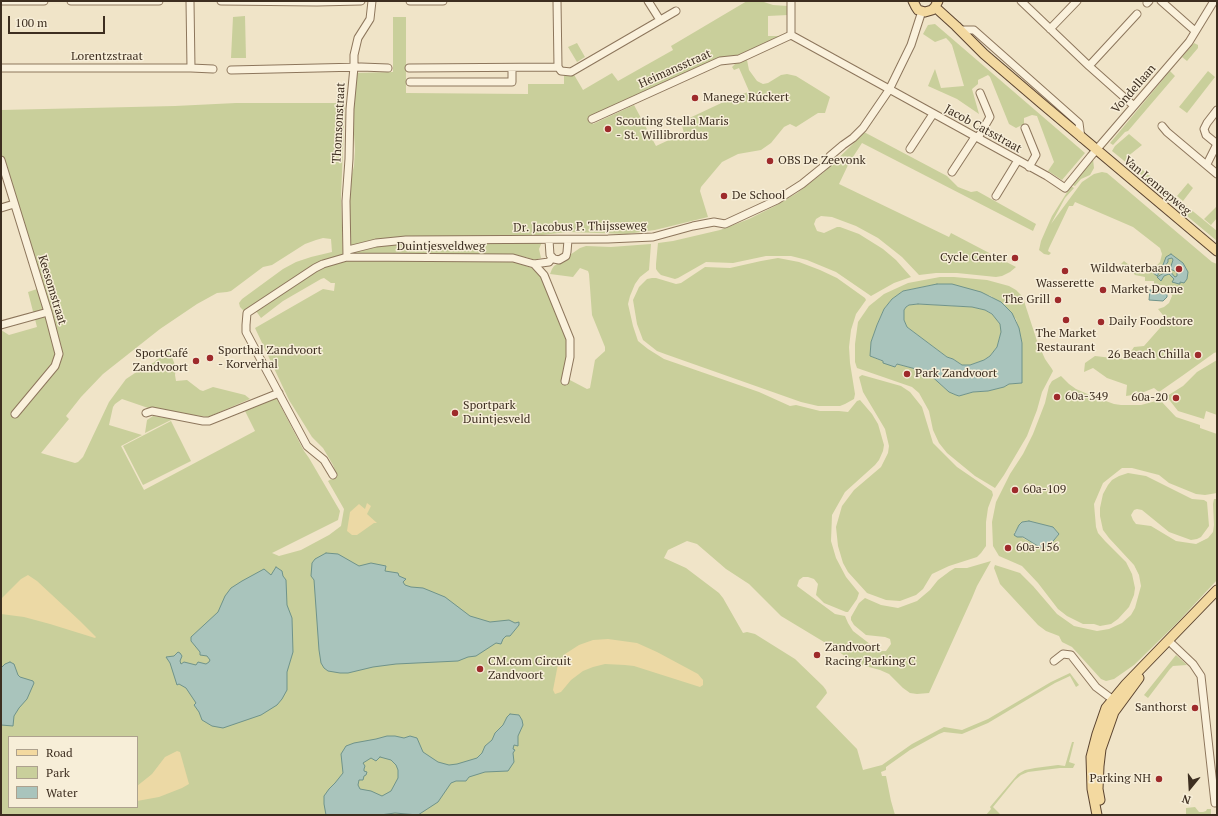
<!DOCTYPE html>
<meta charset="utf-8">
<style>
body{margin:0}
#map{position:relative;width:1218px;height:816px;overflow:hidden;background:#f0e4c8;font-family:"PT Serif",serif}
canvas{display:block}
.frame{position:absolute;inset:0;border:2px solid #3d2e20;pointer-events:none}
.legend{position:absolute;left:8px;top:736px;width:130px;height:72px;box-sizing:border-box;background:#f7eed8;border:1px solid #ada18e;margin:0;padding:5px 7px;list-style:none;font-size:12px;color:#3d2e20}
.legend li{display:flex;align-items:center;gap:8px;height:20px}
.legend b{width:20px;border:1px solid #ada18e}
.north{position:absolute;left:1170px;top:768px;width:40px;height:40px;-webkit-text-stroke:3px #f7eed8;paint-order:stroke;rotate:198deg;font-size:11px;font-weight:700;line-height:16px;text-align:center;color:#3d2e20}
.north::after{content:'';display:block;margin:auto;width:14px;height:18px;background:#3d2e20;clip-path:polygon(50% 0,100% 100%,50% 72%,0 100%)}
.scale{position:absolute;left:8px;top:16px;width:97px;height:18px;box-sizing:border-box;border:2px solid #3d2e20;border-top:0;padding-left:5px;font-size:12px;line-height:14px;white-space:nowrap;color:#3d2e20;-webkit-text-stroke:3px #f7eed8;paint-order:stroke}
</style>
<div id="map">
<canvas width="1218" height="816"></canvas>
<div class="frame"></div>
<ul class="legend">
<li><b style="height:5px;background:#f3d9a0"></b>Road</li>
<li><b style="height:11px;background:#c9cf9b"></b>Park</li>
<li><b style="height:11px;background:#a9c4bc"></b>Water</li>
</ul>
<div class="north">N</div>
<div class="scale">100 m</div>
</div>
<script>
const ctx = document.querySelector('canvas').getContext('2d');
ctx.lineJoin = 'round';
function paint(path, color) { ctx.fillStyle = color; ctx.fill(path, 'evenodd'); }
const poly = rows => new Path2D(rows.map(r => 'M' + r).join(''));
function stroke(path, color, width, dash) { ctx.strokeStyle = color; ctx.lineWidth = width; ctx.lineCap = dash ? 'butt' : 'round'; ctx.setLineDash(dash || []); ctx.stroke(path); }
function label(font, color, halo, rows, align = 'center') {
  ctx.font = font + ' "PT Serif",serif'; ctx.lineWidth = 3; ctx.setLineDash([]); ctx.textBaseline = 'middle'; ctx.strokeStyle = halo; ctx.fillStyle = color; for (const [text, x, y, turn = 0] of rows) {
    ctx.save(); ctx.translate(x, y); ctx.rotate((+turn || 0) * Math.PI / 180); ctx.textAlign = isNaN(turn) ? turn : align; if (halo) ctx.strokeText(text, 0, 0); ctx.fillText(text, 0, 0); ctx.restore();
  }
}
const green = poly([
 [747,1,761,1,773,5,788,6,788,15,768,16,768,36,782,36,738,56,725,56,603,110,592,121,593,124,634,105,656,146,684,133,681,122,732,98,748,92,749,91,739,68,734,70,732,67,735,64,747,60,749,70,757,81,763,84,768,83,781,75,787,74,796,76,830,97,825,113,818,113,796,127,790,124,784,127,771,143,761,150,738,154,722,162,701,187,700,191,708,217,655,230,627,234,567,232,542,235,542,242,539,249,541,258,534,260,526,257,512,256,357,255,352,253,348,222,350,182,354,166,355,150,352,103,353,73,393,72,393,17,406,17,406,93,528,94,528,84,564,84,564,73,573,73,583,90,612,73,618,81,673,50,671,46],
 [245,16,246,58,231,58,233,17],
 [935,24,1085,153,1062,180,1048,171,1054,162,1037,116,1032,115,1024,118,1024,124,1016,128,1009,124,990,77,988,75,978,80,978,84,972,89,979,114,957,99,928,86,935,69,941,88,964,86,952,45,949,41,946,38,935,42,923,34,928,25],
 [577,43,585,57,577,62,568,47],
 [1194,43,1198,45,1198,48,1187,61,1182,57],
 [1170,71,1175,76,1128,131,1125,132,1113,145,1110,143],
 [1208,71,1215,77,1187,113,1179,107],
 [236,103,345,103,341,196,343,256,327,259,317,263,245,312,240,307,239,303,242,299,283,269,296,262,311,257,332,252,331,239,323,238,316,240,305,244,272,265,263,267,231,291,227,292,217,293,197,304,160,329,103,374,81,397,66,416,69,419,41,453,75,463,78,462,83,457,109,402,126,379,141,369,153,363,167,351,170,353,176,367,175,375,176,381,187,380,200,390,203,391,213,387,245,395,250,399,208,417,154,410,122,399,115,404,113,407,109,425,142,435,121,446,144,490,255,431,244,409,276,397,304,451,309,458,340,511,338,520,272,553,279,556,301,550,329,535,341,526,344,509,328,481,337,476,333,465,323,448,312,437,289,400,255,328,323,289,334,291,335,283,331,283,324,278,321,279,283,301,261,318,256,311,317,270,325,265,347,260,464,259,520,262,526,266,532,268,543,278,545,286,558,315,568,339,569,357,566,371,568,379,587,389,590,388,595,360,605,351,605,347,592,315,589,274,588,271,580,268,573,277,550,274,552,269,554,266,580,248,586,246,611,247,651,244,649,270,640,277,635,284,630,296,628,304,633,326,638,341,648,349,664,359,759,392,790,406,796,405,820,411,839,411,848,412,857,401,860,400,872,414,878,424,884,445,883,451,879,460,875,465,845,492,832,515,831,541,836,558,846,577,859,593,857,599,848,612,846,612,824,603,816,595,818,584,814,579,808,577,803,577,799,580,797,586,835,614,845,616,848,623,853,631,879,651,886,651,891,644,890,639,885,637,866,635,854,625,851,620,851,617,859,603,865,598,881,605,898,608,917,601,930,590,938,580,950,571,955,568,967,568,991,561,977,586,972,598,929,693,917,694,910,693,903,688,889,674,880,670,854,663,834,648,781,616,749,584,726,569,697,544,687,541,668,550,664,558,686,568,719,593,723,598,743,633,747,632,755,634,795,659,823,686,826,690,827,693,816,707,857,749,863,770,882,765,912,744,944,727,962,730,988,719,1051,682,1070,673,1079,685,1076,687,1070,676,1055,683,988,723,962,734,944,732,939,734,910,750,886,767,886,770,881,772,882,776,886,776,891,801,895,815,1,815,1,330,9,335,37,327,28,292,37,289,52,337,56,356,54,364,14,410,18,415,58,368,61,361,62,351,61,345,2,157,1,110,175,106],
 [9,737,137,737,137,807,9,807],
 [864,132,947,176,958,187,971,192,977,191,1036,224,1033,231,862,143,849,163,839,184,949,237,951,233,1016,267,1010,272,1002,276,996,277,957,273,936,273,919,275,902,257,878,238,856,226,832,217,821,216,816,219,814,224,817,231,824,233,837,227,840,227,859,234,883,249,896,260,911,277,894,283,871,296,836,272,807,260,791,256,766,256,733,263,706,262,678,278,675,279,661,275,658,272,656,269,656,264,658,243,673,241,720,230,749,219,775,206,797,193,823,173,858,139],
 [1129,134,1142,145,1127,157,1217,231,1217,241,1151,186,1144,177,1112,151,1115,146],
 [1093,159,1094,168,1090,175,1081,179,1075,186,1072,185,1089,161],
 [1102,172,1107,173,1212,262,1217,264,1217,352,1214,353,1182,376,1159,392,1154,388,1139,394,1126,396,1127,385,1107,378,1093,368,1084,372,1085,363,1095,356,1121,359,1130,353,1134,347,1144,346,1167,320,1158,309,1164,307,1169,303,1172,296,1170,288,1164,285,1154,285,1154,281,1145,281,1145,277,1135,275,1129,268,1121,264,1124,261,1138,272,1143,274,1152,271,1160,262,1162,254,1160,248,1133,227,1075,202,1073,206,1069,206,1049,248,1048,251,1051,253,1049,255,1044,254,1039,250,1041,241,1052,216,1071,186,1074,188,1065,198,1051,224,1082,182,1094,174],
 [1188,183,1193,188,1183,201,1177,196],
 [1216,207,1217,208,1217,218,1211,225,1204,219],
 [778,258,799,262,820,270,837,278,865,298,866,300,856,314,851,330,849,347,850,363,855,394,854,399,845,404,840,406,818,406,801,402,665,354,657,351,643,340,637,324,633,300,639,287,647,279,652,278,656,278,676,284,681,283,705,267,730,268,761,261],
 [940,277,954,277,987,280,1009,286,1016,290,1021,295,1024,301,1037,341,1045,359,1052,369,1053,371,1042,392,1037,410,1027,436,1004,475,995,488,975,476,947,453,939,443,933,430,929,411,919,393,912,387,857,368,855,362,855,344,858,322,869,306,884,294,908,283],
 [932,285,962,288,991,296,1016,319,1022,343,1022,383,1009,384,1004,387,988,391,973,392,959,396,956,395,949,392,927,372,897,364,896,367,870,356,871,342,877,325,884,309,892,299,903,291],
 [918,304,972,307,985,310,993,315,1000,324,1001,332,997,347,990,356,984,360,970,365,962,365,953,359,947,357,907,327,904,320,904,310,906,307,909,305],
 [1217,360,1217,415,1206,411,1204,419,1178,411,1167,397,1167,396,1183,386,1197,372],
 [862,375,901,386,910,392,922,407,933,443,957,467,992,491,993,495,988,508,986,522,986,546,981,553,977,557,949,566,932,574,923,589,916,595,900,601,886,600,867,593,848,572,843,563,838,546,836,527,842,506,854,490,881,467,888,453,889,446,885,429,863,392,859,377],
 [1061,376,1069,384,1076,389,1092,396,1114,404,1121,405,1141,405,1160,400,1176,417,1200,425,1200,428,1217,434,1217,493,1205,495,1196,494,1169,483,1159,475,1132,468,1122,468,1103,483,1094,504,1096,527,1098,533,1105,541,1126,562,1132,574,1135,588,1134,595,1129,607,1118,619,1111,624,1100,626,1094,624,1083,624,1067,616,1058,609,1038,583,1022,566,999,556,993,546,992,522,996,502,1010,474,1023,454,1033,434,1045,403,1049,386,1052,381],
 [1029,521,1053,527,1059,534,1049,546,1041,548,1014,533,1022,522],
 [153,416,173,419,145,433,147,420],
 [171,421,191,461,143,485,123,446],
 [1128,473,1146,476,1192,499,1204,500,1207,502,1209,526,1201,537,1197,539,1191,540,1169,532,1142,510,1137,509,1134,510,1131,515,1133,520,1136,524,1151,526,1176,541,1196,544,1208,538,1213,532,1214,525,1213,504,1214,499,1217,499,1217,580,1175,625,1134,665,1114,679,1106,681,1101,679,1072,647,1062,642,1059,636,1046,631,1038,625,1000,584,994,568,995,565,1020,573,1033,586,1057,614,1074,626,1097,631,1109,629,1122,623,1131,615,1135,608,1141,586,1139,575,1134,565,1109,538,1103,530,1100,516,1100,508,1103,494,1108,485,1112,480,1119,476],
 [1176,655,1187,665,1173,666,1170,669,1148,698,1144,695],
 [1072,742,1074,742,1069,762,1075,764,1073,768,1060,768,1028,772,1021,775,1015,780,993,807,1001,815,986,815,991,809,990,807,1018,774,1025,770,1035,768,1058,765,1065,766],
 [1195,807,1199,812,1203,812,1206,811,1207,809,1211,809,1211,815,1186,815,1186,808]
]);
const sand = poly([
 [367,503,371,506,367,514,377,523,374,523,357,535,352,535,347,531,350,512,359,504,365,509],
 [28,575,37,581,80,621,96,637,95,638,50,624,24,617,1,614,1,599,21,579],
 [608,639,637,643,657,652,698,674,703,680,703,685,700,687,634,666,625,665,605,664,593,667,583,671,571,680,561,692,555,694,553,690,558,664,565,654,579,645,593,640],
 [177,751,180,752,189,784,182,788,159,797,137,801,137,786,152,774,165,757]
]);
const water = poly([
 [1171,254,1183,263,1188,272,1187,279,1184,283,1180,282,1180,284,1179,284,1172,282,1174,279,1169,274,1164,276,1161,281,1157,277,1169,270,1175,277,1177,276,1177,272,1170,269,1173,260,1172,258,1168,259,1168,262,1157,276,1152,272,1163,265,1166,257,1171,254],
 [937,284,952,284,981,292,1001,302,1012,313,1019,328,1022,343,1022,383,1009,384,1004,387,988,391,973,392,959,396,956,395,949,392,927,372,897,364,895,367,883,363,883,361,870,356,871,342,877,325,884,309,892,299,903,291,937,284],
 [918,304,972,307,985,310,992,314,1000,324,1001,332,997,347,990,356,984,360,970,365,962,365,953,359,947,357,907,327,904,320,904,310,906,307,909,305,918,304],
 [1150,290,1165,291,1167,293,1167,297,1163,301,1149,300,1150,290],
 [1029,521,1053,527,1059,534,1049,546,1041,548,1023,537,1017,537,1014,535,1019,525,1022,522,1029,521],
 [326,553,338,554,359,566,371,563,386,566,385,571,398,573,399,576,406,579,403,582,405,585,411,587,423,588,445,597,470,616,490,622,509,620,515,623,519,622,519,625,510,636,506,636,503,639,501,644,496,643,476,656,468,657,458,661,396,664,373,667,348,673,340,673,328,671,324,668,321,663,319,650,314,580,311,576,312,563,315,559,326,553],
 [276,567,282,571,283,576,286,580,287,605,292,618,293,652,287,672,287,690,282,699,277,705,261,715,223,728,212,726,202,720,199,712,194,705,196,703,186,688,179,684,177,685,170,663,166,657,174,656,178,652,180,653,182,656,180,661,181,664,184,662,196,665,198,662,206,664,209,662,210,660,207,656,200,655,200,652,191,641,191,637,218,612,225,596,231,588,242,581,264,569,271,575,276,567],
 [10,662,14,664,18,675,20,677,33,681,34,683,27,699,19,708,14,716,13,726,1,725,1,668,5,664,10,662],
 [510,714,519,715,522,720,523,725,518,736,518,746,514,745,513,749,515,750,513,753,514,762,508,771,485,772,469,777,466,781,456,781,451,783,438,802,418,815,395,813,380,815,326,815,324,804,324,796,329,789,335,783,343,773,341,754,346,746,354,743,376,739,387,736,395,736,404,738,410,736,417,738,423,752,438,762,449,765,457,764,477,758,482,753,485,746,492,740,495,733,503,725,507,717,510,714],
 [380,757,391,760,396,765,398,770,398,778,391,791,382,796,371,791,360,789,358,785,359,780,363,780,364,776,366,775,367,772,364,771,364,769,365,766,363,763,371,758,376,761,380,757]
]);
const minor = poly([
 [1,1,44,1],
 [71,1,159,1],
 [190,1,191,68],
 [221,1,317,2,361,1],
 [410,1,443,1],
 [648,1,660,20],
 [1021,1,1089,66,1134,106],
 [1161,1,1195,31],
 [1147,3,1149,1],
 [1050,29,1077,1],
 [960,30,974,30,1079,123,1081,138],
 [791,35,1047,176,1065,188,1091,156,1189,42,1214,1],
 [791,35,791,1],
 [1089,66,1137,14],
 [558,67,561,71,571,72,676,11],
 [1,68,191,68,213,69],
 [409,68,558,67,557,1],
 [231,70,361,67,388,68],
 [410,82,512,82,512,68],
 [1217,110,1207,123,1204,129,1206,135,1217,144],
 [592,119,720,61,739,59,791,35],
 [1162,126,1167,132,1217,174],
 [1025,128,1036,155,1029,167],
 [910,149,933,114],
 [1,160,48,312,59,354,55,366,15,414],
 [1207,164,1217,144],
 [952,172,975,137,979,136,990,117,980,93],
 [996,196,1018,160],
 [1,208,14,204],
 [549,240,550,255,554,259,559,260,566,256,567,252,568,240],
 [348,250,376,243,406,240,608,239,653,237,693,226,714,222,725,224,777,200,802,184,828,163,830,156,843,145,853,138,863,128,889,90,911,45,922,11],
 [347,257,513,258,534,264,549,262,552,258],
 [534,264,544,275,570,339,570,357,565,381],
 [1,325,48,312],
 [146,413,152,411,203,421,209,421,279,393],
 [333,475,324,460,307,446,246,332,246,325,247,313,315,268,323,264,347,257,346,201,349,159,350,109,354,67,354,55,358,38,370,19,372,1],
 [1172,644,1193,664,1201,676,1215,803],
 [1054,661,1063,654,1071,655,1096,687,1116,702]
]);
const major = poly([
 [913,1,916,7,918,10,925,12,932,10,935,7,938,1],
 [935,7,956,26,984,54,1040,102,1217,251],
 [1100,800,1098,789,1099,766,1101,749,1114,712,1139,678],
 [1097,815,1092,789,1091,757,1097,734,1106,708,1126,684,1217,590]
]);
const markers = [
 [695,98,4,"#9e2a2b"],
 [608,129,4,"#9e2a2b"],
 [770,161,4,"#9e2a2b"],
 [724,196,4,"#9e2a2b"],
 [1015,258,4,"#9e2a2b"],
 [1179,269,4,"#9e2a2b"],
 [1065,271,4,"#9e2a2b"],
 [1103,290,4,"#9e2a2b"],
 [1058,300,4,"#9e2a2b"],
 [1066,320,4,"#9e2a2b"],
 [1101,322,4,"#9e2a2b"],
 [1198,355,4,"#9e2a2b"],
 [210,358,4,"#9e2a2b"],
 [196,361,4,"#9e2a2b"],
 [907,374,4,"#9e2a2b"],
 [1057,397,4,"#9e2a2b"],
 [1176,398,4,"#9e2a2b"],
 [455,413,4,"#9e2a2b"],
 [1015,490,4,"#9e2a2b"],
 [1008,548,4,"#9e2a2b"],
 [817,655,4,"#9e2a2b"],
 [480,669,4,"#9e2a2b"],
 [1195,708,4,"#9e2a2b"],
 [1159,779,4,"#9e2a2b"]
];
const streetNames = [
 ["Lorentzstraat",107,57],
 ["Heimansstraat",675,69,-24],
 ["Vondellaan",1134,89,-49],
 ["Thomsonstraat",339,123,-87],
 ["Jacob Catsstraat",983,129,29],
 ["Van Lennepweg",1157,186,40],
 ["Dr. Jacobus P. Thijsseweg",580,227,-1],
 ["Duintjesveldweg",441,247],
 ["Keesomstraat",52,290,73]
];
const poiNames = [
 ["Manege Rúckert",703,98],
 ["Scouting Stella Maris",616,122],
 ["- St. Willibrordus",616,136],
 ["OBS De Zeevonk",778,161],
 ["De School",732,196],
 ["Cycle Center",1007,258,"right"],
 ["Wildwaterbaan",1171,269,"right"],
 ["Wasserette",1065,284,"center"],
 ["Market Dome",1111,290],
 ["The Grill",1050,300,"right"],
 ["Daily Foodstore",1109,322],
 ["The Market",1066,334,"center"],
 ["Restaurant",1066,348,"center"],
 ["Sporthal Zandvoort",218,351],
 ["- Korverhal",218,365],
 ["SportCafé",188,354,"right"],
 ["Zandvoort",188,368,"right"],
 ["26 Beach Chilla",1190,355,"right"],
 ["Park Zandvoort",915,374],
 ["60a-349",1065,397],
 ["60a-20",1168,398,"right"],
 ["Sportpark",463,406],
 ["Duintjesveld",463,420],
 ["60a-109",1023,490],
 ["60a-156",1016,548],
 ["Zandvoort",825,648],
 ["Racing Parking C",825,662],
 ["CM.com Circuit",488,662],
 ["Zandvoort",488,676],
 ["Santhorst",1187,708,"right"],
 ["Parking NH",1151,779,"right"]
];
paint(green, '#c9cf9b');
paint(sand, '#ecd9a5');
paint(water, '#a9c4bc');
stroke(water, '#6f938a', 1);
stroke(minor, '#8d765c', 9);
stroke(major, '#5b4430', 11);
stroke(minor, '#faf1dc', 7);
stroke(major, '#f3d9a0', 9);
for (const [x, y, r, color] of markers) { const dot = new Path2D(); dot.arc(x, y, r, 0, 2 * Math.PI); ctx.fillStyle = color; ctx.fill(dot); stroke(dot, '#f7eed8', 1.5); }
label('12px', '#3d2e20', '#f7eed8', streetNames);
label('12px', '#3d2e20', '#f7eed8', poiNames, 'left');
</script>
